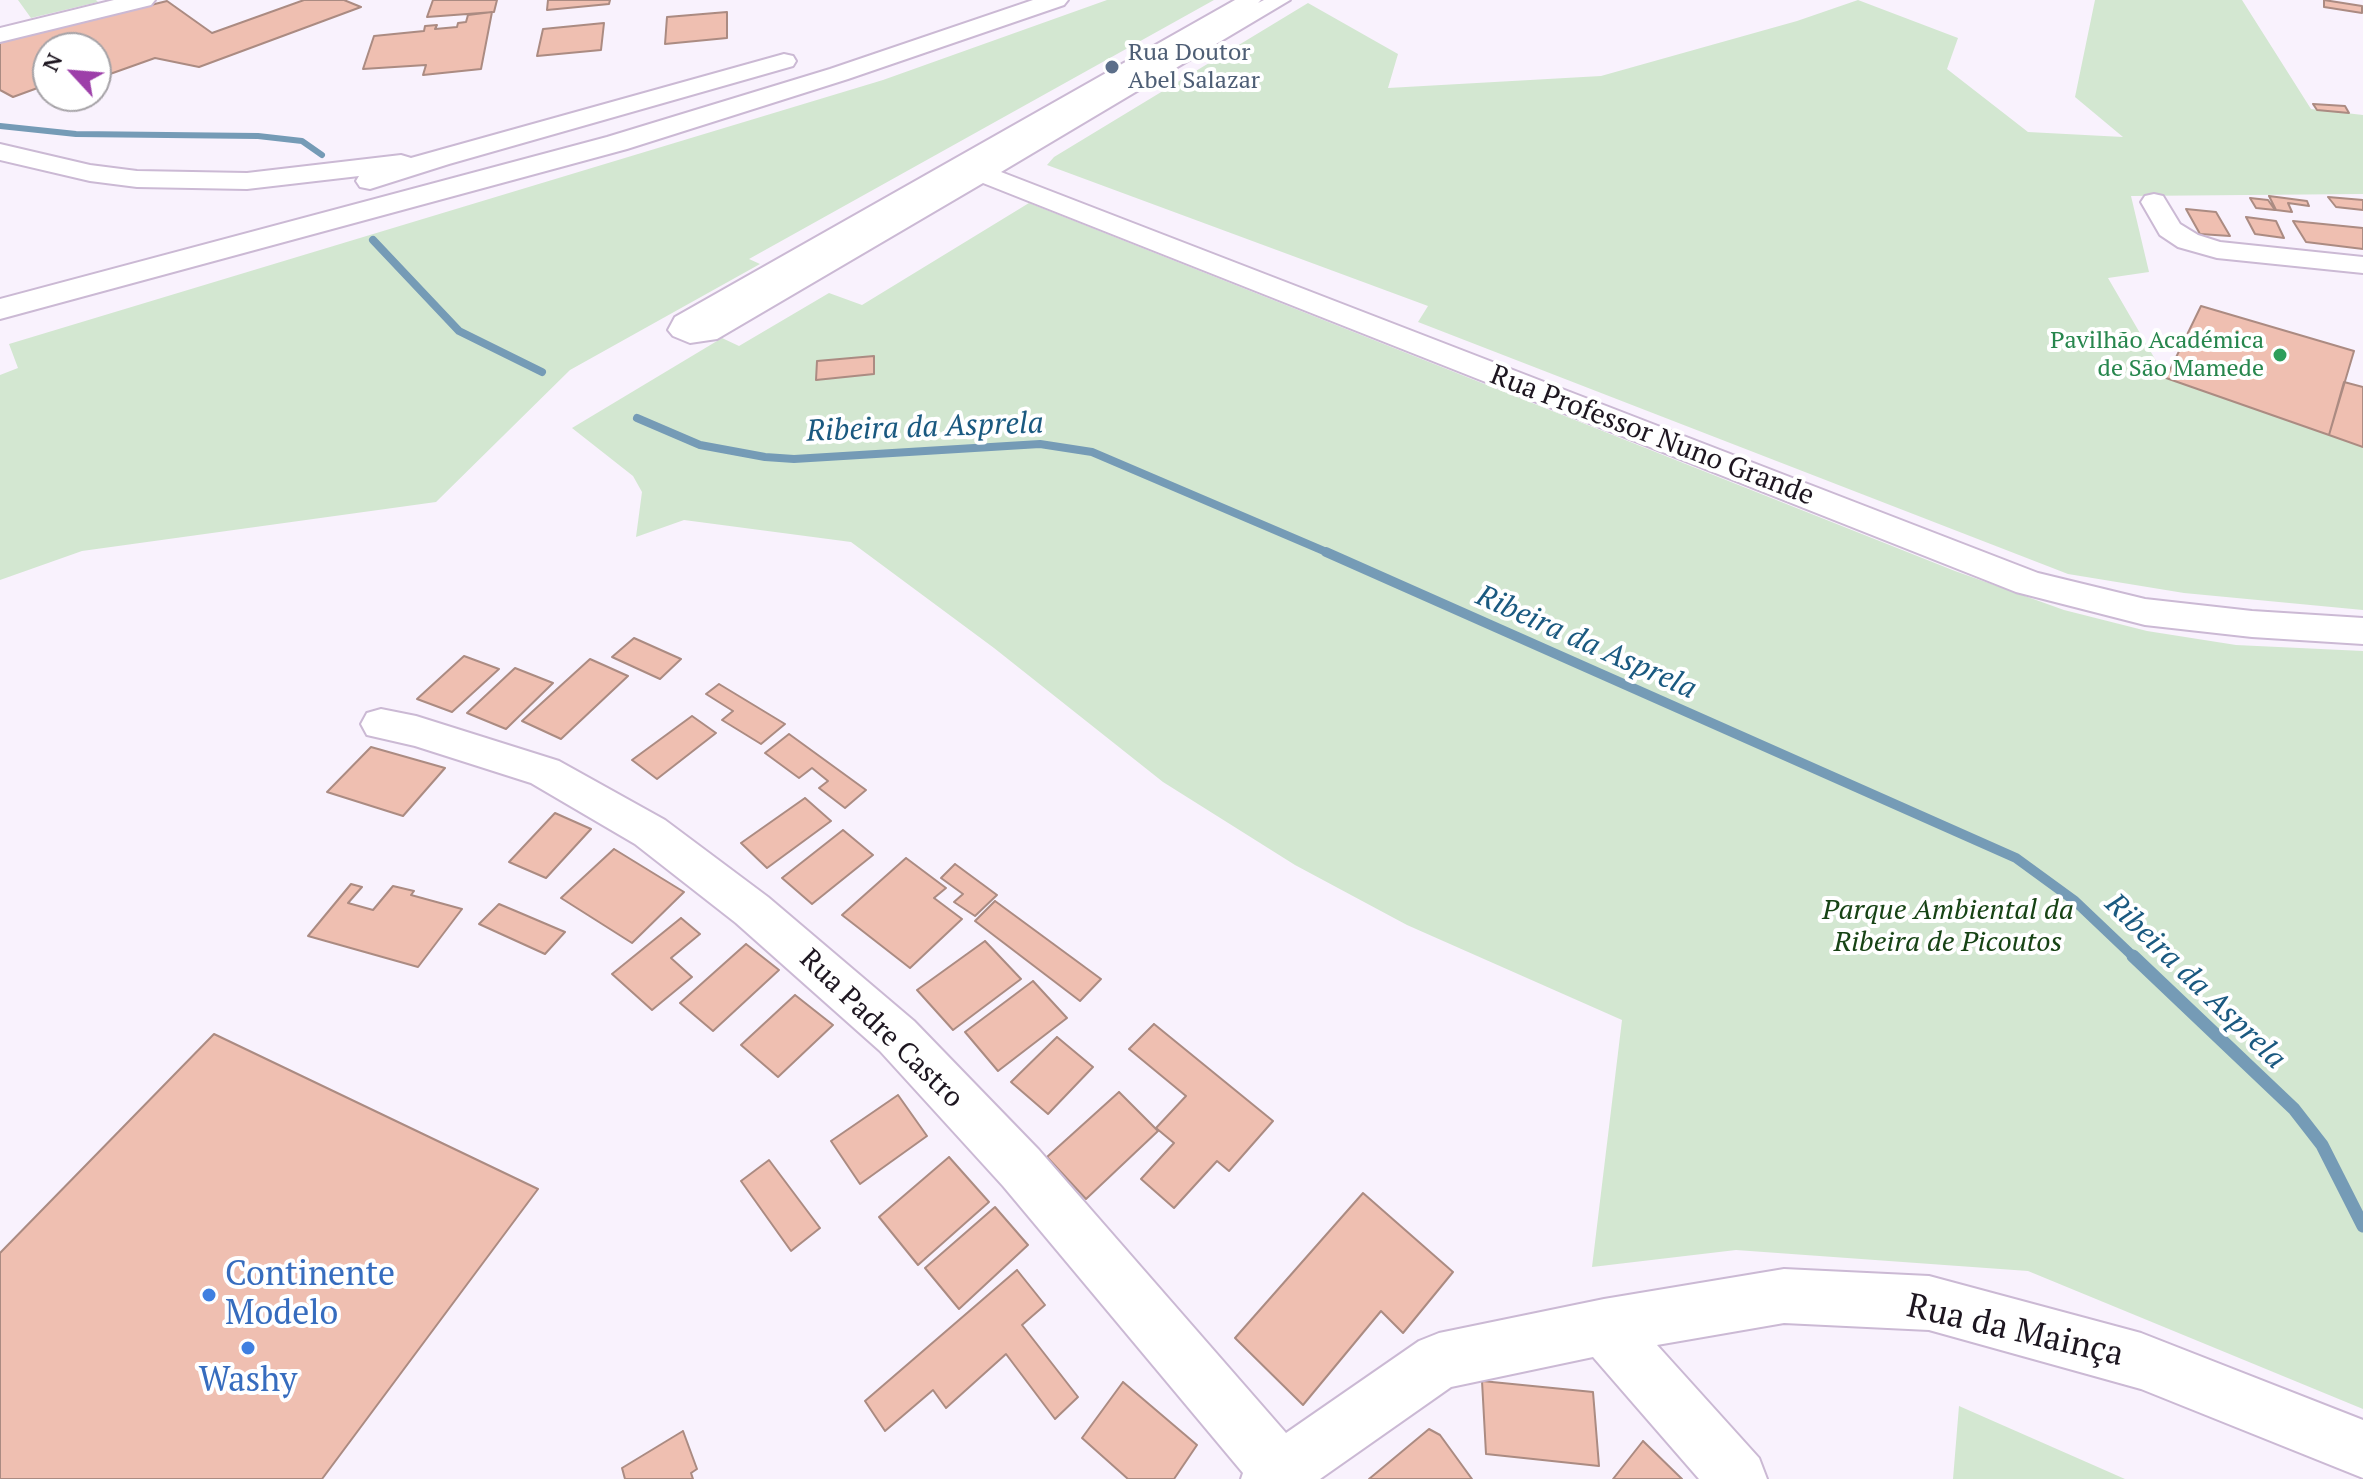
<!DOCTYPE html>
<meta charset="utf-8">
<style>
body{margin:0}
#map{position:relative;width:2363px;height:1479px;overflow:hidden;background:#f9f2fd;font-family:"PT Serif",serif}
canvas{display:block}
.north{position:absolute;left:32px;top:32px;width:80px;height:80px;box-sizing:border-box;background:#fff;border:2px solid #a5a2a6;border-radius:50%;rotate:296deg;font-size:22px;font-weight:700;line-height:32px;text-align:center;color:#1d1620}
.north::after{content:'';display:block;margin:auto;width:28px;height:36px;background:#9d3fa9;clip-path:polygon(50% 0,100% 100%,50% 72%,0 100%)}
</style>
<div id="map">
<canvas width="2363" height="1479"></canvas>
<div class="north">N</div>
</div>
<script>
const ctx = document.querySelector('canvas').getContext('2d');
ctx.lineJoin = 'round';
function paint(path, color) { ctx.fillStyle = color; ctx.fill(path, 'evenodd'); }
const poly = rows => new Path2D(rows.map(r => 'M' + r).join(''));
function stroke(path, color, width, dash) { ctx.strokeStyle = color; ctx.lineWidth = width; ctx.lineCap = dash ? 'butt' : 'round'; ctx.setLineDash(dash || []); ctx.stroke(path); }
function label(font, color, halo, rows, align = 'center') {
  ctx.font = font + ' "PT Serif",serif'; ctx.lineWidth = 8; ctx.setLineDash([]); ctx.textBaseline = 'middle'; ctx.strokeStyle = halo; ctx.fillStyle = color; for (const [text, x, y, turn = 0] of rows) {
    ctx.save(); ctx.translate(x, y); ctx.rotate((+turn || 0) * Math.PI / 180); ctx.textAlign = isNaN(turn) ? turn : align; if (halo) ctx.strokeText(text, 0, 0); ctx.fillText(text, 0, 0); ctx.restore();
  }
}
const green = poly([
 [18,0,96,0,98,2,31,18],
 [1107,0,1214,0,749,259,760,264,570,370,436,502,82,551,0,580,0,375,18,368,9,344,883,80],
 [1858,0,1958,38,1947,69,2028,132,2123,137,2075,97,2095,0,2242,0,2311,109,2363,115,2363,194,2131,196,2149,272,2108,278,2166,378,2363,447,2363,610,2184,593,2068,574,1418,322,1428,306,1047,165,1054,157,1308,3,1398,54,1388,88,1601,76,1797,21],
 [1029,203,1955,571,2064,610,2147,631,2236,645,2363,651,2363,1409,2028,1271,1736,1250,1592,1267,1622,1020,1407,925,1295,865,1163,782,994,648,851,542,684,520,636,537,642,492,633,476,572,428,722,338,739,346,829,293,862,305],
 [1959,1406,2125,1479,1953,1479]
]);
const streamFar3 = poly([
 [0,126,76,134,258,136,302,141,322,155],
 [373,240,375,242]
]);
const streamFar2 = poly([
 [373,240,459,331,542,372],
 [637,418,700,445,765,457,794,459,1040,444,1092,452,1331,554]
]);
const streamFar1 = poly([
 [1326,552,2016,858,2075,901,2135,958]
]);
const stream = poly([
 [2133,956,2294,1109,2322,1145,2363,1226]
]);
const building = poly([
 [304,0,344,0,361,7,199,67,155,58,96,79,96,48,48,48,48,89,43,86,13,97,0,90,0,42,167,1,212,33,304,0],
 [433,0,497,0,494,12,427,17,433,0],
 [548,0,610,0,609,4,547,10,548,0],
 [2324,0,2362,6,2362,13,2324,7,2324,0],
 [492,12,481,69,423,75,426,65,363,69,374,36,424,31,425,26,437,25,435,29,457,27,458,23,466,22,468,15,492,12],
 [727,12,727,38,665,44,667,17,727,12],
 [604,23,601,50,537,56,543,29,604,23],
 [2313,104,2345,106,2349,113,2317,110,2313,104],
 [2269,196,2307,201,2309,206,2288,203,2292,212,2276,210,2269,196],
 [2328,197,2363,200,2363,210,2336,207,2328,197],
 [2250,198,2268,200,2275,210,2256,208,2250,198],
 [2186,209,2216,212,2230,236,2200,234,2186,209],
 [2246,217,2276,221,2284,238,2255,234,2246,217],
 [2293,221,2363,228,2363,249,2306,242,2293,221],
 [2201,306,2354,351,2329,435,2166,378,2201,306],
 [874,356,874,374,816,380,817,361,874,356],
 [2344,382,2363,387,2363,447,2329,435,2344,382],
 [634,638,681,659,660,679,612,657,634,638],
 [464,656,499,669,452,712,417,699,464,656],
 [590,659,628,676,561,739,522,721,590,659],
 [515,668,553,683,506,729,467,713,515,668],
 [719,684,785,724,761,744,722,720,733,711,706,694,719,684],
 [692,716,716,733,657,779,632,760,692,716],
 [789,734,866,790,845,808,819,788,828,781,812,768,799,778,765,753,789,734],
 [371,747,445,768,403,816,327,792,371,747],
 [805,798,831,821,767,868,741,843,805,798],
 [555,813,591,829,546,878,509,862,555,813],
 [843,830,873,855,812,904,782,878,843,830],
 [614,849,684,892,632,943,561,898,614,849],
 [906,858,946,888,934,898,962,919,910,968,842,915,906,858],
 [955,864,997,895,975,916,954,902,963,894,941,878,955,864],
 [351,884,362,887,348,903,373,910,393,886,414,891,411,895,462,909,418,967,308,936,351,884],
 [995,901,1101,979,1080,1001,975,921,995,901],
 [499,904,518,912,565,932,545,954,479,924,499,904],
 [681,918,700,934,671,958,692,977,652,1010,612,974,681,918],
 [985,941,1021,979,953,1030,917,990,985,941],
 [746,944,779,970,713,1031,680,1003,746,944],
 [1033,981,1067,1018,998,1071,965,1032,1033,981],
 [795,995,833,1025,778,1077,741,1045,795,995],
 [1154,1024,1273,1121,1229,1171,1217,1161,1174,1208,1141,1179,1174,1143,1156,1128,1186,1096,1129,1049,1154,1024],
 [214,1034,538,1189,322,1479,0,1479,0,1253,214,1034],
 [1057,1037,1093,1067,1048,1114,1011,1082,1057,1037],
 [1119,1092,1158,1131,1086,1199,1047,1157,1119,1092],
 [898,1095,927,1136,860,1184,831,1141,898,1095],
 [949,1157,989,1202,918,1265,879,1217,949,1157],
 [769,1160,820,1228,791,1251,741,1181,769,1160],
 [1363,1193,1453,1272,1403,1333,1381,1311,1303,1405,1235,1338,1363,1193],
 [995,1207,1028,1245,959,1309,925,1268,995,1207],
 [1017,1270,1045,1305,1022,1325,1078,1397,1055,1419,1006,1354,946,1408,933,1390,885,1431,865,1401,1017,1270],
 [1482,1381,1593,1392,1599,1466,1486,1454,1482,1381],
 [1123,1382,1197,1445,1174,1479,1128,1479,1082,1438,1123,1382],
 [1429,1429,1440,1435,1472,1479,1369,1479,1429,1429],
 [683,1431,697,1469,691,1473,693,1479,625,1479,622,1468,683,1431],
 [1643,1441,1682,1479,1613,1479,1643,1441]
]);
const minor = poly([
 [1235,0,1261,0,1258,3,1264,0,1290,0,1001,172,2038,573,2145,599,2252,611,2363,618,2363,644,2252,637,2145,625,2016,592,983,183,717,339,690,343,673,336,668,330,675,317,1235,0],
 [2154,194,2163,196,2180,224,2198,235,2220,242,2363,257,2363,273,2217,258,2178,247,2160,235,2141,202,2145,196,2154,194],
 [381,709,416,716,559,761,665,820,768,897,914,1021,1039,1150,1286,1433,1419,1341,1439,1333,1604,1299,1784,1269,1929,1276,2141,1333,2363,1420,2363,1478,2141,1389,1929,1330,1784,1323,1657,1345,1759,1458,1767,1479,1699,1479,1593,1357,1451,1387,1320,1479,1241,1479,1243,1473,1003,1186,880,1051,736,923,635,844,531,783,415,746,367,735,361,724,367,713,381,709]
]);
const major = poly([
 [114,0,155,0,151,5,0,42,0,28,114,0]
]);
const highway = poly([
 [1033,0,1068,0,1064,5,848,79,627,149,0,319,0,299,607,137,830,69,1033,0],
 [784,54,793,56,796,61,793,66,449,164,370,189,360,187,356,181,359,176,247,189,137,187,90,181,0,160,0,144,90,165,137,171,247,173,401,155,411,158,784,54]
]);
const markers = [
 [1112,67,8,"#5c6f8a"],
 [2280,355,8,"#2e9e5b"],
 [209,1295,8,"#3f7fe0"],
 [248,1348,8,"#3f7fe0"]
];
const farServicenames = [
 ["Rua Doutor",1128,53],
 ["Abel Salazar",1128,81]
];
const farLeisurenames = [
 ["Pavilhão Académica",2264,341],
 ["de São Mamede",2264,369]
];
const streetNames = [
 ["Rua Professor Nuno Grande",1652,436,21],
 ["Rua Padre Castro",881,1029,44]
];
const parkNames = [
 ["Parque Ambiental da",1948,911],
 ["Ribeira de Picoutos",1948,943]
];
const waterNames = [
 ["Ribeira da Asprela",925,428,-2],
 ["Ribeira da Asprela",1586,643,24],
 ["Ribeira da Asprela",2195,982,44]
];
const nearShopnames = [
 ["Continente",225,1275],
 ["Modelo",225,1314],
 ["Washy",248,1381,"center"]
];
const nearStreetnames = [
 ["Rua da Mainça",2015,1331,13]
];
paint(green, '#d3e7d1');
stroke(streamFar3, '#759bb6', 6);
stroke(streamFar2, '#759bb6', 8);
stroke(streamFar1, '#759bb6', 10);
stroke(stream, '#759bb6', 13);
paint(building, '#efbfb1');
stroke(building, '#ab8b82', 2);
stroke(minor, '#cbb9d4', 4);
stroke(major, '#cbb9d4', 4);
stroke(highway, '#cbb9d4', 4);
paint(minor, '#fff');
paint(major, '#fff');
paint(highway, '#fff');
for (const [x, y, r, color] of markers) { const dot = new Path2D(); dot.arc(x, y, r, 0, 2 * Math.PI); ctx.fillStyle = color; ctx.fill(dot); stroke(dot, '#fff', 3); }
label('24px', '#4e5e75', '#fff', farServicenames, 'left');
label('24px', '#27864d', '#fff', farLeisurenames, 'right');
label('28px', '#1d1620', '#fff', streetNames);
label('italic 28px', '#174315', '#fff', parkNames);
label('italic 30px', '#1a5980', '#fff', waterNames);
label('34px', '#366cbe', '#fff', nearShopnames, 'left');
label('34px', '#1d1620', '#fff', nearStreetnames);
</script>
